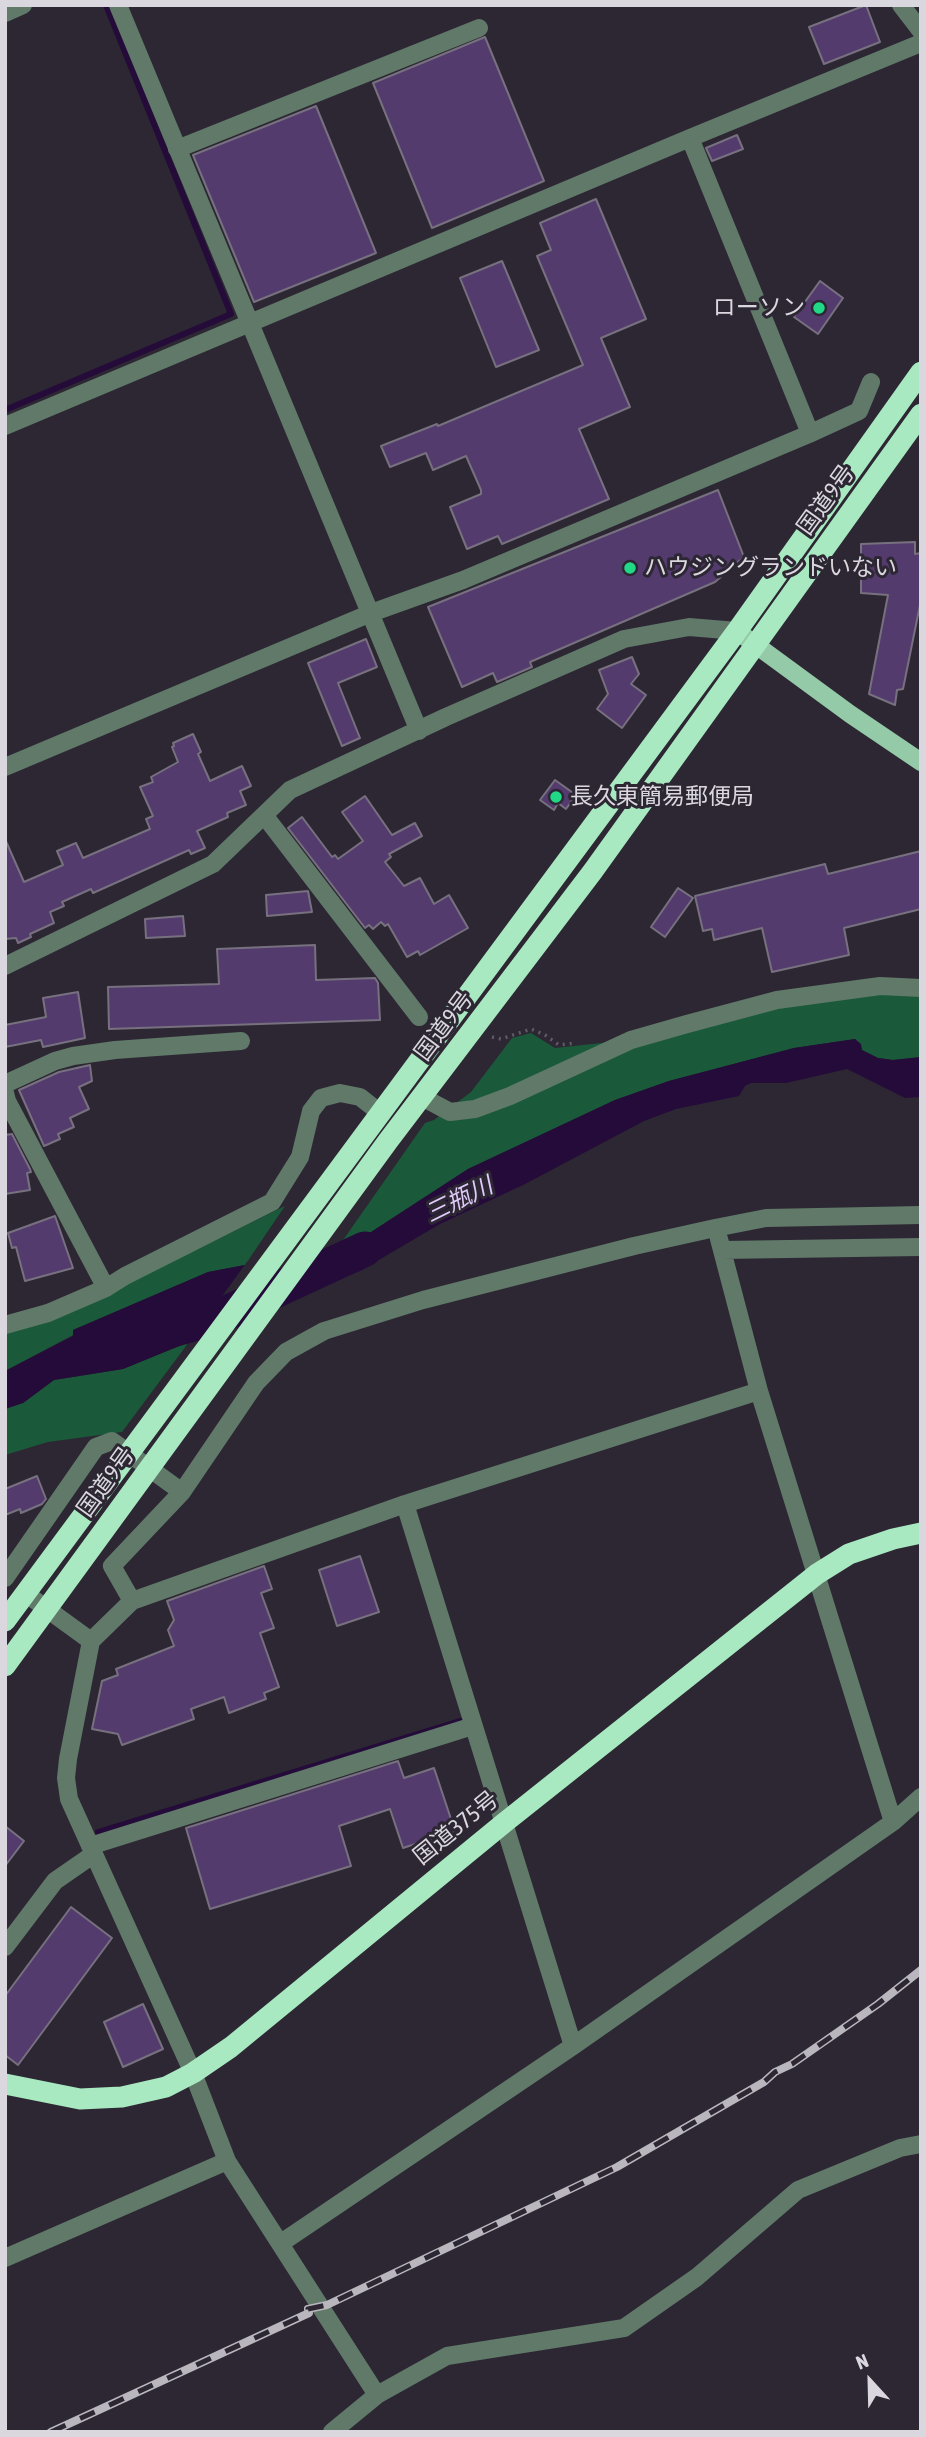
<!DOCTYPE html>
<meta charset="utf-8">
<style>
body{margin:0}
#map{position:relative;width:926px;height:2437px;overflow:hidden;background:#2c2733;font-family:"Asap Condensed",sans-serif}
canvas{display:block}
.frame{position:absolute;inset:0;border:7px solid #dad7df;pointer-events:none}
.north{position:absolute;left:835px;top:2346px;width:70px;height:70px;-webkit-text-stroke:5px #2c2733;paint-order:stroke;rotate:338deg;font-size:19px;font-weight:700;line-height:28px;text-align:center;color:#dad7df}
.north::after{content:'';display:block;margin:auto;width:24px;height:32px;background:#dad7df;clip-path:polygon(50% 0,100% 100%,50% 72%,0 100%)}
</style>
<div id="map">
<canvas width="926" height="2437"></canvas>
<div class="frame"></div>
<div class="north">N</div>
</div>
<script>
const ctx = document.querySelector('canvas').getContext('2d');
ctx.lineJoin = 'round';
function paint(path, color) { ctx.fillStyle = color; ctx.fill(path, 'evenodd'); }
const poly = rows => new Path2D(rows.map(r => 'M' + r).join(''));
function stroke(path, color, width, dash) { ctx.strokeStyle = color; ctx.lineWidth = width; ctx.lineCap = dash ? 'butt' : 'round'; ctx.setLineDash(dash || []); ctx.stroke(path); }
function label(font, color, halo, rows, align = 'center') {
  ctx.font = font + ' "Asap Condensed","Noto Sans JP",sans-serif'; ctx.lineWidth = 6; ctx.setLineDash([]); ctx.textBaseline = 'middle'; ctx.strokeStyle = halo; ctx.fillStyle = color; for (const [text, x, y, turn = 0] of rows) {
    ctx.save(); ctx.translate(x, y); ctx.rotate((+turn || 0) * Math.PI / 180); ctx.textAlign = isNaN(turn) ? turn : align; if (halo) ctx.strokeText(text, 0, 0); ctx.fillText(text, 0, 0); ctx.restore();
  }
}
const green = poly([
 [921,990,921,1057,893,1060,878,1058,862,1050,855,1039,794,1048,669,1081,615,1100,468,1169,348,1247,334,1253,425,1123,434,1120,471,1092,512,1038,531,1033,555,1048,657,1037,781,1003],
 [285,1206,245,1265,208,1272,73,1330,73,1335,5,1371,5,1330,198,1249],
 [189,1342,122,1432,48,1442,5,1455,5,1409,23,1403,54,1380,123,1369]
]);
const water = poly([
 [855,1039,861,1044,862,1050,878,1058,893,1060,921,1057,921,1097,905,1098,847,1069,786,1083,751,1083,745,1086,739,1096,676,1109,644,1121,525,1184,440,1224,360,1271,306,1291,334,1253,348,1247,468,1169,615,1100,669,1081,794,1048],
 [245,1265,189,1342,123,1369,54,1380,23,1403,5,1409,5,1371,73,1336,73,1330,208,1272]
]);
const pier = poly([
 [337,1248,306,1291,304,1294,303,1290,331,1251],
 [247,1262,247,1267,192,1344,185,1347]
]);
const stream = poly([
 [5,410,231,314,106,5],
 [98,1832,460,1721]
]);
const river = poly([
 [158,1334,218,1317,365,1249]
]);
const building = poly([
 [866,5,880,42,824,64,809,27,866,5],
 [485,37,544,181,432,228,373,83,485,37],
 [316,106,376,253,254,302,193,155,316,106],
 [737,135,743,149,712,161,706,148,737,135],
 [596,199,646,319,601,338,630,407,579,429,609,499,502,544,498,536,467,549,450,507,481,494,481,490,466,456,433,470,426,453,390,467,381,446,437,424,438,426,583,365,537,256,551,250,540,223,596,199],
 [502,261,539,350,496,367,460,278,502,261],
 [820,281,843,298,818,334,794,317,820,281],
 [718,490,744,557,715,582,530,662,532,667,497,682,493,673,462,687,428,607,718,490],
 [915,542,915,554,921,553,921,600,903,689,897,690,895,705,869,694,888,595,861,593,861,544,915,542],
 [366,639,377,667,338,683,360,738,342,746,308,663,366,639],
 [632,657,639,674,631,684,646,695,622,728,597,709,608,694,599,670,632,657],
 [193,734,201,752,198,754,210,781,242,766,251,786,240,791,246,805,227,813,228,817,197,831,205,848,191,854,189,850,93,893,91,889,62,902,64,906,50,912,54,923,30,934,31,937,18,943,16,938,5,939,5,839,24,882,63,865,57,851,76,843,83,858,150,829,146,819,153,816,140,787,153,782,151,777,178,762,172,747,174,746,173,743,193,734],
 [555,780,576,795,566,809,558,803,554,810,540,800,555,780],
 [365,796,392,835,415,823,422,836,389,854,391,857,385,862,404,886,420,878,434,904,449,895,468,928,420,955,418,951,407,957,388,924,385,926,381,922,373,929,369,925,365,928,288,828,302,817,332,857,335,855,338,859,363,841,342,812,365,796],
 [921,851,921,909,844,928,849,955,772,972,762,928,714,940,712,929,703,931,695,896,825,864,828,874,921,851],
 [678,888,693,898,665,937,651,927,678,888],
 [308,891,312,912,267,916,266,895,308,891],
 [183,916,185,936,146,938,145,919,183,916],
 [315,945,316,980,375,978,378,983,380,1020,109,1029,108,987,219,984,217,949,315,945],
 [78,992,85,1038,43,1047,41,1040,5,1047,5,1025,46,1017,43,998,78,992],
 [90,1065,92,1081,79,1087,89,1109,70,1118,74,1127,58,1134,60,1139,44,1146,19,1090,59,1072,90,1065],
 [12,1134,30,1169,31,1172,27,1173,30,1190,5,1194,5,1135,12,1134],
 [55,1216,73,1268,25,1281,16,1247,12,1248,8,1233,55,1216],
 [37,1476,46,1499,42,1504,21,1513,20,1509,5,1515,5,1489,37,1476],
 [360,1556,379,1612,337,1626,319,1570,360,1556],
 [264,1566,272,1589,261,1593,274,1628,260,1633,279,1687,264,1693,266,1699,229,1713,224,1697,191,1709,194,1719,122,1745,118,1734,92,1729,102,1681,118,1675,116,1669,174,1646,168,1630,174,1620,167,1601,264,1566],
 [398,1761,404,1778,434,1768,455,1831,403,1848,390,1809,339,1826,351,1866,210,1909,186,1828,398,1761],
 [5,1826,24,1841,5,1866,5,1826],
 [71,1907,112,1938,18,2065,5,2055,5,1996,71,1907],
 [143,2004,163,2049,123,2067,104,2022,143,2004]
]);
const path = poly([
 [492,1037,501,1039,531,1029,545,1035,559,1045,576,1043]
]);
const minor = poly([
 [118,5,419,731],
 [901,5,921,31],
 [5,13,23,5],
 [690,138,810,433],
 [177,149,479,28],
 [5,426,690,138,921,43],
 [5,767,371,613,463,580,809,434,859,411,871,382],
 [264,815,419,1017],
 [5,966,213,864,290,790,446,717,624,639,689,627,737,631],
 [5,1084,55,1061,73,1056,115,1050,241,1041],
 [5,1093,7,1101,106,1288,125,1276,272,1202,300,1157,311,1111,321,1098,340,1093,360,1097,379,1112],
 [422,1097,450,1112,475,1109,510,1096,631,1040,687,1024,777,1000,880,986,921,988],
 [719,1239,759,1391],
 [722,1250,921,1247],
 [5,1325,48,1313,106,1288],
 [405,1504,573,2046],
 [5,1578,96,1447,112,1441,182,1492],
 [25,1593,91,1641],
 [132,1601,112,1566,182,1492,256,1383,286,1352,324,1331,423,1300,634,1246,715,1228,766,1218,921,1215],
 [90,1846,473,1726],
 [5,1947,55,1881,94,1854],
 [281,2243,573,2046,893,1822,921,1797],
 [5,2258,227,2161],
 [377,2395,227,2161,193,2073,69,1799,66,1778,68,1759,91,1641,132,1601,405,1504,759,1391,893,1822],
 [332,2432,377,2395,447,2356,624,2328,697,2277,798,2190,900,2148,921,2144]
]);
const major = poly([
 [745,637,850,714,921,762]
]);
const highway = poly([
 [5,1621,737,631,921,372],
 [5,1666,388,1141,593,871,921,414],
 [5,2084,80,2099,122,2097,166,2087,193,2073,231,2047,504,1823,817,1574,849,1554,893,1539,921,1533]
]);
const rail = poly([
 [51,2432,309,2313,308,2309,327,2305,617,2167,764,2082,775,2072,792,2064,878,2004,921,1970]
]);
const markers = [
 [819,308,7,"#21d887"],
 [630,568,7,"#21d887"],
 [556,797,7,"#21d887"]
];
const poiNames = [
 ["ローソン",805,308,"right"],
 ["ハウジングランドいない",644,568],
 ["長久東簡易郵便局",570,797]
];
const streetNames = [
 ["国道9号",826,500,-54],
 ["国道9号",444,1026,-53],
 ["国道9号",106,1482,-54],
 ["国道375号",456,1828,-39]
];
const waterNames = [
 ["三瓶川",459,1200,-26]
];
paint(green, '#1a5a3a');
paint(water, '#240b3a');
paint(pier, '#2c2733');
stroke(stream, '#240b3a', 6);
stroke(river, '#240b3a', 35);
paint(building, '#543b6e');
stroke(building, '#77717f', 2);
stroke(path, '#605c67', 3.5, [2, 5]);
stroke(minor, '#607969', 18);
stroke(major, '#94caa8', 18);
stroke(highway, '#a8e9c1', 21);
stroke(rail, '#b9b6be', 8);
stroke(rail, '#2c2733', 5, [16]);
for (const [x, y, r, color] of markers) { const dot = new Path2D(); dot.arc(x, y, r, 0, 2 * Math.PI); ctx.fillStyle = color; ctx.fill(dot); stroke(dot, '#2c2733', 2.5); }
label('23px', '#dad7df', '#2c2733', poiNames, 'left');
label('23px', '#dad7df', '#2c2733', streetNames);
label('italic 24px', '#dfcafa', '#2c2733', waterNames);
</script>
